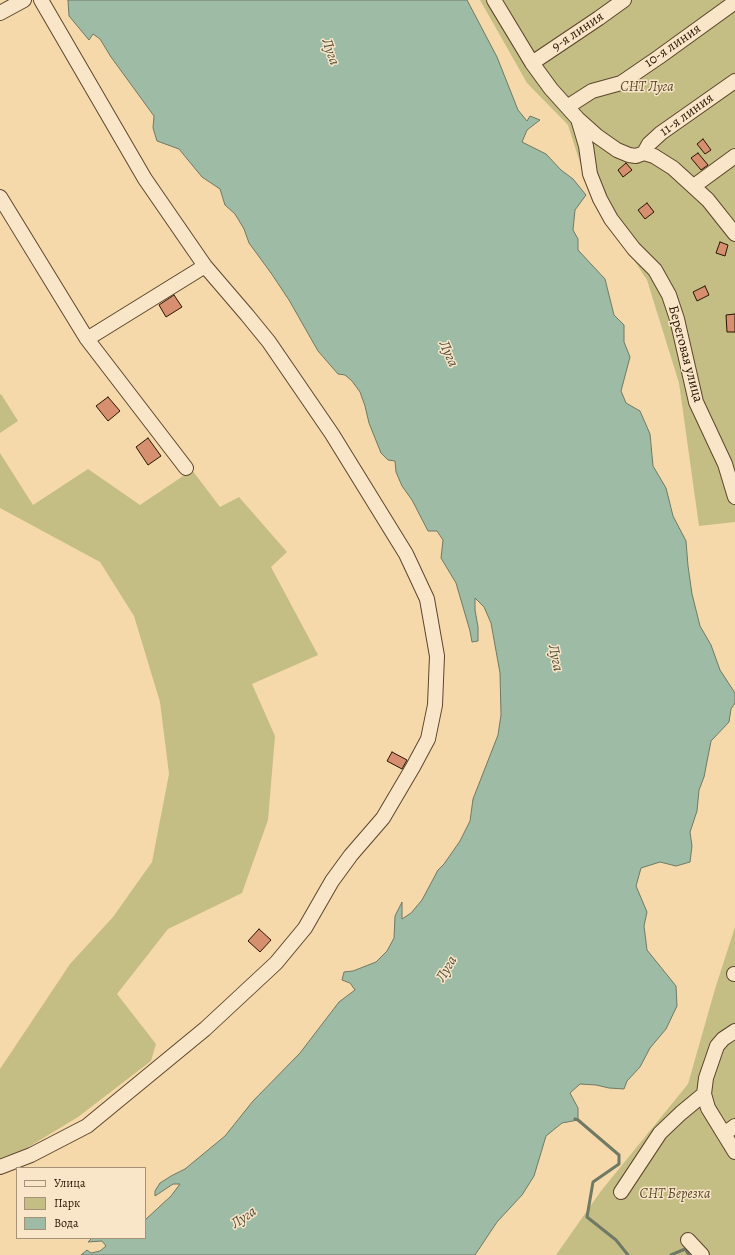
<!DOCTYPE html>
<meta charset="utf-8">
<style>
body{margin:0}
#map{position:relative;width:735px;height:1255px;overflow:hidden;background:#f6d9ab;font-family:Alegreya,serif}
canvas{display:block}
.legend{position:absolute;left:16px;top:1167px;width:130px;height:72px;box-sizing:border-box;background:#f9e6c8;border:1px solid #a69279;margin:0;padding:5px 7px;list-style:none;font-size:12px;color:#291502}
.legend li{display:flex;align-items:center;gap:8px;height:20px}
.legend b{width:20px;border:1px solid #a69279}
</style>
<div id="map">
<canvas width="735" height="1255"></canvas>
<ul class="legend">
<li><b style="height:5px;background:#f9e6c8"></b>Улица</li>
<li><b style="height:11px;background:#c4bd84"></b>Парк</li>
<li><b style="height:11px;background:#9dbba5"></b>Вода</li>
</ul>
</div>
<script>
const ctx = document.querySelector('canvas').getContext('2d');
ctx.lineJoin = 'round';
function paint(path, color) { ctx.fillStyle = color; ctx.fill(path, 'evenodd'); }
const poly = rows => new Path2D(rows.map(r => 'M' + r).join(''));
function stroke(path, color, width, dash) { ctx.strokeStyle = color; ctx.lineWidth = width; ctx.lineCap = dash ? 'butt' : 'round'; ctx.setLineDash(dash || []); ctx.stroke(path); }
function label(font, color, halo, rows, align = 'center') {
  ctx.font = font + ' Alegreya,serif'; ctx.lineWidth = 3; ctx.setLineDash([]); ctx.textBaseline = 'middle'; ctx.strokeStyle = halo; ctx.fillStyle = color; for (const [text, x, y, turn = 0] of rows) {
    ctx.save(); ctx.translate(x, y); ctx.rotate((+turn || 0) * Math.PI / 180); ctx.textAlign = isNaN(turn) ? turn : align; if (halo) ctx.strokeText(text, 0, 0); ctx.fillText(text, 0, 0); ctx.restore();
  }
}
const green = poly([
 [480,0,735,0,735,522,699,526,679,383,647,280,589,191,568,125,527,83],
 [1,394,18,421,0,433,0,395],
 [0,453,33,505,88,469,140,505,192,470,220,507,239,497,287,552,271,567,318,655,252,684,275,736,268,820,242,893,168,929,117,994,156,1044,151,1061,78,1117,12,1157,0,1162,0,1069,70,964,113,917,152,862,169,774,160,702,134,616,100,562,0,508],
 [735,927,735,1255,556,1255,601,1191,688,1084,715,989]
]);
const water = poly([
 [68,0,467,0,497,57,518,110,527,121,530,116,540,120,527,130,522,142,546,154,561,170,573,179,586,195,575,210,573,230,578,239,578,250,605,279,614,315,624,325,624,342,630,357,621,391,626,403,640,411,650,434,653,466,666,488,673,516,686,541,688,566,692,594,700,626,711,645,720,670,735,693,735,703,731,709,729,722,711,741,704,777,699,790,697,811,690,832,692,846,690,862,676,866,660,862,641,868,636,886,647,912,644,926,647,950,676,986,677,1006,666,1029,650,1048,640,1067,627,1081,624,1089,609,1088,596,1085,580,1084,570,1093,578,1108,578,1120,562,1123,546,1136,534,1176,522,1195,497,1222,475,1255,81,1255,87,1250,91,1253,100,1251,106,1246,102,1241,88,1242,92,1238,145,1238,145,1220,171,1196,180,1184,173,1184,155,1196,155,1191,160,1183,171,1176,185,1169,225,1136,253,1101,300,1053,339,1002,355,990,350,983,342,980,344,972,353,971,376,962,387,951,394,938,395,916,402,902,402,919,411,913,422,900,438,870,444,864,460,841,470,821,473,799,498,735,501,715,500,673,491,623,484,607,475,598,475,610,478,627,478,641,472,642,470,631,456,583,441,558,443,540,437,531,428,531,412,500,402,486,396,472,395,461,388,460,381,453,369,423,365,406,360,392,352,381,345,375,338,374,318,351,289,300,271,273,249,243,244,229,235,214,225,205,220,189,202,177,179,149,157,141,153,128,154,116,111,57,100,39,93,34,89,40,69,16,68,0]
]);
const stream = poly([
 [575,1119,578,1120,619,1155,619,1164,593,1182,587,1217,616,1240,628,1255],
 [671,1255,685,1249,689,1255]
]);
const building = poly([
 [703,139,711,150,705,154,697,144,703,139],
 [698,153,708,165,701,170,691,158,698,153],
 [626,163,632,170,623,177,618,170,626,163],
 [647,203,654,212,645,219,638,210,647,203],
 [720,242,728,245,725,256,716,253,720,242],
 [705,286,709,295,697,301,693,292,705,286],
 [174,295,182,307,166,317,159,305,174,295],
 [735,314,735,332,727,332,726,315,735,314],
 [108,397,120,411,108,421,96,406,108,397],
 [148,438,161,456,148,465,136,447,148,438],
 [392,752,407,760,402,769,387,761,392,752],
 [259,929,271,940,260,952,248,941,259,929]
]);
const minor = poly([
 [494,0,532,63,551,89,578,119,597,136,617,150,629,155,636,156,644,153,654,156,673,168,708,200,735,234],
 [0,13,24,0],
 [532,63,599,18,624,0],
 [567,107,592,91,621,83,659,57,735,2],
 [578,119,586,146,590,174,600,199,611,219,634,249,655,270,669,295,677,319,696,402,725,464,735,497],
 [644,153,649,144,661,133,735,81],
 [694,186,735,156],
 [0,197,87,339,186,468],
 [87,339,205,266],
 [734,974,735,974],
 [735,1031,723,1039,717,1046,706,1078,704,1094,708,1108,735,1152],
 [724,1134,735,1126],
 [0,1167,31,1155,87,1126,205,1029,276,963,305,928,332,881,351,855,383,818,413,767,428,739,435,705,437,656,427,599,406,554,332,434,269,342,247,315,205,266,145,179,41,0],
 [621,1192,660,1133,681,1113,704,1094],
 [688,1240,702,1255]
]);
const streetNames = [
 ["9-я линия",578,32,-34],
 ["10-я линия",673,46,-35],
 ["11-я линия",687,115,-36],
 ["Береговая улица",685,354,75]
];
const parkNames = [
 ["СНТ Луга",647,88],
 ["СНТ Березка",675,1195]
];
const waterNames = [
 ["Луга",330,52,71],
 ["Луга",448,354,66],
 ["Луга",555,658,78],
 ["Луга",447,969,-59],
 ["Луга",244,1218,-34]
];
paint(green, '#c4bd84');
paint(water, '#9dbba5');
stroke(water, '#6f7964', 1);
stroke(stream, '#6f7964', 3);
paint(building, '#d68f6f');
stroke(building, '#291502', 1);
stroke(minor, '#5c462c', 16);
stroke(minor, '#f9e6c8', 14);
label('14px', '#291502', '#f9e6c8', streetNames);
label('italic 14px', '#584729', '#f9e6c8', parkNames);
label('italic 15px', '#524f3b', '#f9e6c8', waterNames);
</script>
